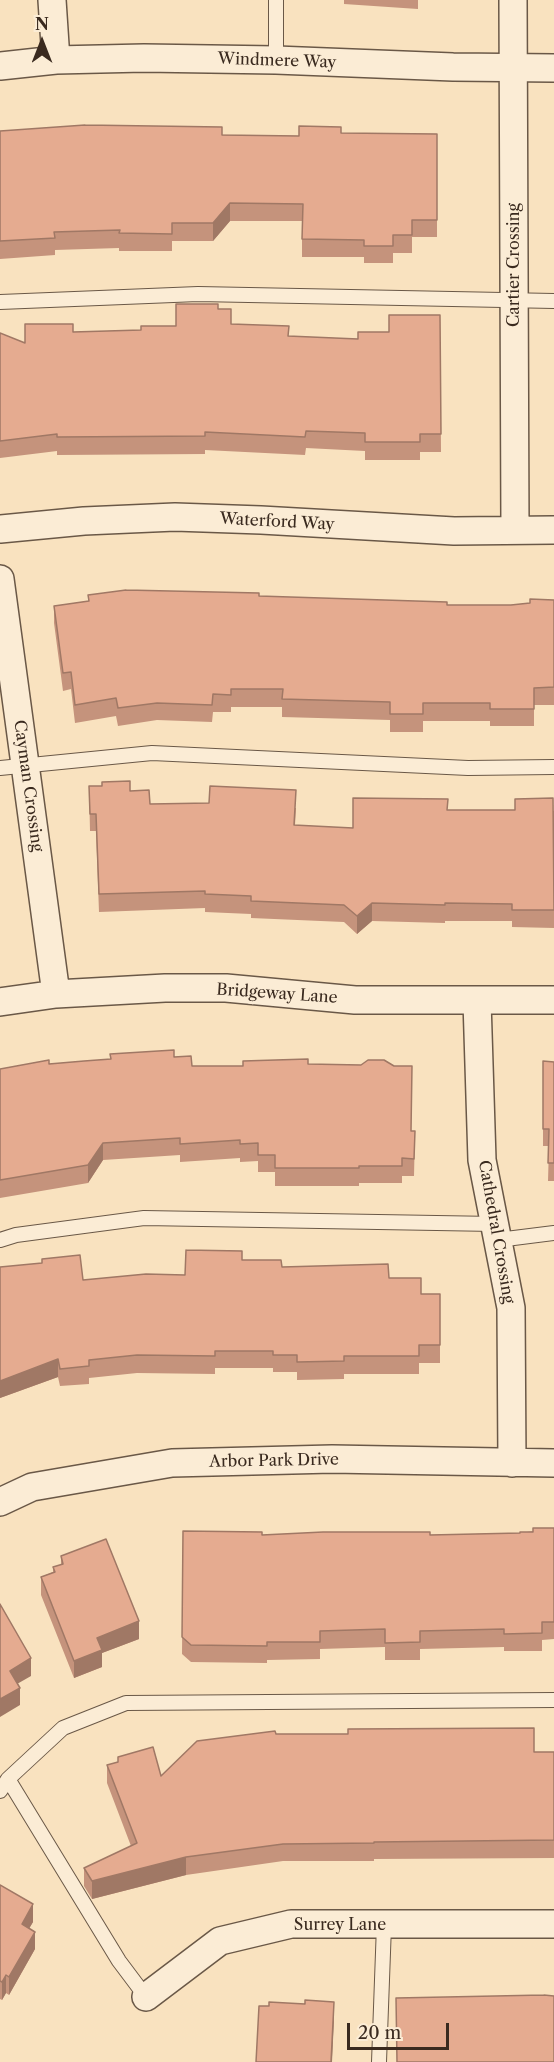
<!DOCTYPE html>
<style>
body{margin:0}
#map{position:relative;width:554px;height:2062px;overflow:hidden;background:#f9e2bf;font-family:"Libre Caslon Text",serif}
canvas{display:block}
.north{position:absolute;left:12px;top:12px;width:60px;height:60px;-webkit-text-stroke:4px #fbecd5;paint-order:stroke;rotate:0deg;font-size:16px;font-weight:700;line-height:24px;text-align:center;color:#3a2a1f}
.north::after{content:'';display:block;margin:auto;width:21px;height:27px;background:#3a2a1f;clip-path:polygon(50% 0,100% 100%,50% 72%,0 100%)}
.scale{position:absolute;left:347px;top:2023px;width:102px;height:27px;box-sizing:border-box;border:3px solid #3a2a1f;border-top:0;padding-left:8px;font-size:18px;line-height:21px;white-space:nowrap;color:#3a2a1f;-webkit-text-stroke:4px #fbecd5;paint-order:stroke}
</style>
<div id="map">
<canvas width="554" height="2062"></canvas>
<div class="north">N</div>
<div class="scale">20 m</div>
</div>
<script>
const ctx = document.querySelector('canvas').getContext('2d');
ctx.lineJoin = 'round';
const poly = rows => new Path2D(rows.map(r => 'M' + r).join(''));
function stroke(path, color, width, dash) { ctx.strokeStyle = color; ctx.lineWidth = width; ctx.lineCap = dash ? 'butt' : 'round'; ctx.setLineDash(dash || []); ctx.stroke(path); }
function paint(path, color) { ctx.fillStyle = color; ctx.fill(path, 'evenodd'); }
function label(font, color, halo, rows, align = 'center') {
  ctx.font = font + ' "Libre Caslon Text",serif'; ctx.lineWidth = 6; ctx.setLineDash([]); ctx.textBaseline = 'middle'; ctx.strokeStyle = halo; ctx.fillStyle = color; for (const [text, x, y, turn = 0] of rows) {
    ctx.save(); ctx.translate(x, y); ctx.rotate((+turn || 0) * Math.PI / 180); ctx.textAlign = isNaN(turn) ? turn : align; if (halo) ctx.strokeText(text, 0, 0); ctx.fillText(text, 0, 0); ctx.restore();
  }
}
const lane = poly([
 [276,60,276,0],
 [0,302,198,294,554,301],
 [0,768,152,753,468,768,554,767],
 [0,1240,16,1235,144,1218,495,1224],
 [498,1240,554,1233],
 [8,1779,119,1961,146,1997],
 [0,1791,8,1779,63,1728,126,1703,554,1700],
 [379,2062,384,1925]
]);
const street = poly([
 [52,0,56,60],
 [513,0,515,530],
 [0,66,56,60,144,58,276,60,453,67,554,68],
 [0,529,84,521,175,517,261,520,454,531,554,530],
 [0,579,56,994],
 [477,1001,482,1160,511,1308,512,1463],
 [0,1002,56,994,165,988,226,988,355,1000,554,1000],
 [0,1502,32,1487,172,1463,332,1459,554,1463],
 [146,1997,220,1941,291,1924,554,1924]
]);
const wall = poly([
 [344,0,418,0,418,9,344,4],
 [0,131,299,136,341,133,437,134,437,237,412,237,412,253,393,253,393,263,364,263,364,257,302,257,302,221,230,221,213,241,172,241,172,251,119,251,119,248,55,250,55,255,0,259],
 [218,309,231,324,289,336,358,339,389,332,440,315,441,452,420,452,420,460,365,460,365,451,306,448,305,455,205,450,205,454,57,455,57,451,0,458,0,333,25,343,73,332,141,330,176,326],
 [88,595,259,596,447,605,511,605,530,603,554,600,554,705,534,705,534,726,490,726,490,721,423,721,423,732,390,732,390,720,282,717,282,707,231,707,231,712,213,712,212,722,157,720,118,726,116,716,75,723,71,689,63,691,54,623,54,606,88,601],
 [89,786,130,791,150,804,296,808,295,825,353,828,448,810,554,811,554,928,512,927,512,921,445,921,445,923,372,921,357,934,344,922,251,918,251,914,205,912,205,908,99,912,96,831,90,831],
 [174,1057,192,1066,243,1066,308,1064,411,1131,415,1131,414,1176,402,1176,402,1183,359,1183,359,1186,275,1186,275,1172,258,1172,258,1161,240,1162,240,1158,180,1162,180,1155,103,1160,88,1183,0,1198,0,1069,49,1064],
 [543,1061,554,1062,554,1181,548,1181,549,1146,543,1146],
 [242,1260,282,1267,389,1278,421,1294,440,1294,440,1363,419,1363,419,1374,344,1374,344,1379,297,1380,297,1372,273,1372,273,1368,215,1368,215,1374,137,1373,89,1378,89,1384,60,1386,58,1377,0,1398,0,1267,83,1280,185,1275],
 [554,1528,554,1639,542,1640,542,1651,504,1651,504,1647,420,1649,420,1660,385,1660,385,1647,320,1649,320,1659,267,1660,267,1663,191,1662,182,1654,183,1531,262,1535,430,1535,520,1533],
 [61,1556,139,1639,102,1653,102,1667,74,1678,41,1595,41,1577,53,1572,53,1567,61,1565],
 [276,1734,534,1752,554,1752,554,1858,374,1859,374,1861,283,1861,186,1875,92,1899,84,1886,84,1868,131,1846,107,1783,107,1765,118,1762,118,1757,161,1776],
 [0,1885,33,1922,29,1928,35,1949,9,1995,6,1993,2,2000,0,1999]
]);
const shadedWall = poly([
 [230,203,230,221,213,241,213,223],
 [372,903,372,921,357,934,357,916],
 [103,1143,103,1160,88,1183,88,1165],
 [58,1359,58,1377,0,1398,0,1381],
 [139,1621,139,1639,102,1653,102,1667,74,1678,74,1661,97,1638],
 [31,1658,31,1676,10,1688,10,1671],
 [20,1688,20,1705,0,1717,0,1699],
 [186,1857,186,1875,92,1899,92,1881],
 [33,1904,33,1922,22,1941,22,1924],
 [35,1932,35,1949,9,1995,9,1977],
 [6,1975,6,1993,2,2000,2,1982],
 [334,2002,334,2019,332,2062,331,2062]
]);
const building = poly([
 [85,125,222,127,222,135,299,136,299,126,341,127,341,133,437,134,437,220,412,220,412,235,393,235,393,246,364,246,364,240,302,239,303,204,230,203,213,223,172,223,172,234,119,233,120,230,54,232,55,238,0,241,0,131,85,125],
 [176,304,218,304,218,309,231,309,231,324,289,326,288,336,358,339,358,332,389,332,389,315,440,315,441,434,420,434,420,442,365,442,365,433,306,431,305,437,205,432,205,436,57,437,57,434,0,441,0,333,25,343,25,324,73,324,73,332,141,330,141,326,176,326,176,304],
 [126,590,259,593,259,596,447,602,447,605,511,605,530,603,530,599,554,600,554,687,534,688,534,709,490,709,490,703,423,703,423,714,390,714,390,702,282,699,283,689,231,689,231,695,213,694,212,705,157,703,118,708,116,698,75,705,71,672,63,673,54,606,89,601,88,595,126,590],
 [130,781,130,791,149,790,150,804,209,803,210,786,296,790,294,825,353,828,353,798,448,799,447,810,515,810,515,799,553,798,554,910,512,910,512,904,445,903,445,905,372,903,357,916,344,905,251,901,251,896,205,894,205,891,99,894,96,814,90,814,89,786,102,786,102,782,130,781],
 [174,1050,174,1057,191,1056,192,1066,243,1066,243,1061,308,1059,308,1064,361,1065,368,1060,384,1060,394,1066,412,1066,411,1131,415,1131,414,1159,402,1158,402,1166,359,1166,359,1168,275,1168,275,1155,258,1155,258,1143,240,1144,240,1140,180,1144,180,1138,103,1143,88,1165,0,1180,0,1069,49,1060,49,1064,84,1061,111,1059,110,1054,174,1050],
 [543,1061,554,1062,554,1163,548,1163,549,1129,543,1129,543,1061],
 [186,1250,242,1251,242,1260,281,1260,282,1267,388,1264,389,1278,421,1278,421,1294,440,1294,440,1345,419,1345,419,1356,344,1356,344,1361,297,1362,297,1355,273,1355,273,1351,215,1351,215,1356,137,1355,89,1360,89,1366,60,1369,58,1359,0,1381,0,1267,42,1263,42,1259,80,1255,83,1280,146,1274,185,1275,186,1250],
 [533,1528,554,1528,554,1622,542,1622,542,1633,504,1634,504,1629,420,1631,420,1642,385,1643,385,1629,320,1631,320,1642,267,1642,267,1646,191,1645,182,1637,183,1531,262,1532,262,1535,323,1532,430,1532,430,1535,520,1533,520,1532,533,1532,533,1528],
 [106,1539,139,1621,97,1638,102,1650,74,1661,41,1577,55,1572,53,1567,63,1564,61,1556,106,1539],
 [0,1604,31,1658,10,1671,20,1688,0,1699,0,1604],
 [534,1728,534,1752,554,1752,554,1840,374,1842,374,1843,283,1844,186,1857,92,1881,84,1868,137,1843,107,1765,118,1762,118,1757,153,1747,161,1776,197,1741,275,1731,276,1734,348,1734,348,1729,534,1728],
 [0,1885,33,1904,22,1924,35,1932,9,1977,6,1975,2,1982,0,1981,0,1885],
 [544,1995,554,1996,554,2062,397,2062,396,1998,544,1995],
 [305,2000,334,2002,331,2062,256,2062,259,2006,269,2006,269,2002,305,2004,305,2000]
]);
const streetNames = [
 ["Windmere Way",277,61,2],
 ["Cartier Crossing",514,265,-90],
 ["Waterford Way",277,522,3],
 ["Cayman Crossing",28,786,82],
 ["Bridgeway Lane",277,994,4],
 ["Cathedral Crossing",496,1232,80],
 ["Arbor Park Drive",274,1461,-1],
 ["Surrey Lane",340,1925]
];
stroke(lane, '#6a5847', 16);
stroke(street, '#6a5847', 30);
stroke(lane, '#fbecd5', 14);
stroke(street, '#fbecd5', 27);
paint(wall, '#c5937c');
paint(shadedWall, '#a07865');
paint(building, '#e5ab90');
stroke(building, '#a07865', 1.5);
label('16px', '#3a2a1f', '#fbecd5', streetNames);
</script>
